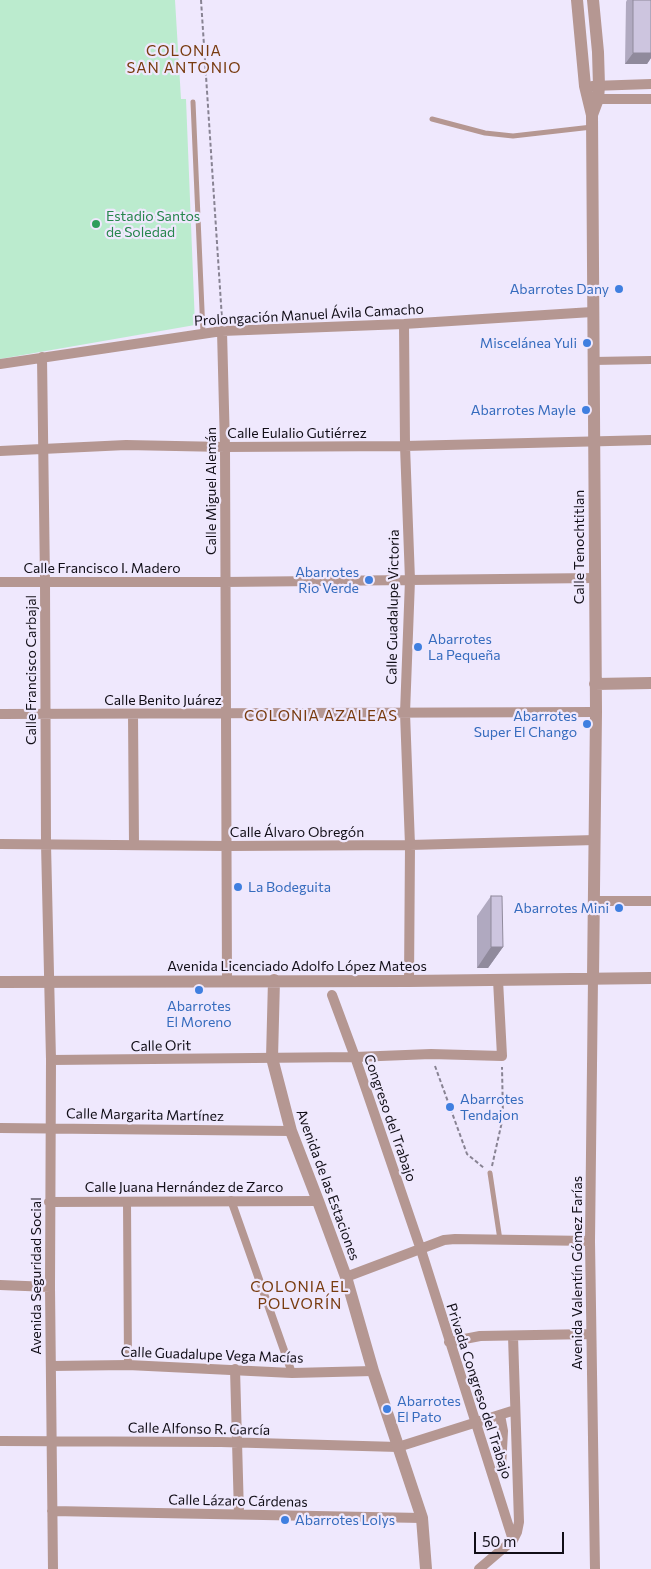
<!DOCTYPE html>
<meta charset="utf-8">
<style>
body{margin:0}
#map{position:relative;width:651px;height:1569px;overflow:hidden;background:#efe8fd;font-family:Commissioner,sans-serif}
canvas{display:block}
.scale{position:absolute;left:474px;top:1532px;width:90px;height:22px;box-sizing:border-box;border:2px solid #110e17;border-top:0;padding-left:6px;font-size:15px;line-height:18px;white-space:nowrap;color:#110e17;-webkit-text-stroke:4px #efe8fd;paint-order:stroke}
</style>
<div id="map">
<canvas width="651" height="1569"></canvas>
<div class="scale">50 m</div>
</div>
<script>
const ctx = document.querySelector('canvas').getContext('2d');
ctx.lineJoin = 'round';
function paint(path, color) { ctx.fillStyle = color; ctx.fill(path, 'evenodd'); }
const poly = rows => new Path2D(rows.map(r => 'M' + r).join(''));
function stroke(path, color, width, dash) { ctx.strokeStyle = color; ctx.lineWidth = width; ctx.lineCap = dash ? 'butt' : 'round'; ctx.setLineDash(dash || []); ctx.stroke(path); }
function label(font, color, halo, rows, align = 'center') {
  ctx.font = font + ' Commissioner,sans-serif'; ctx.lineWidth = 4.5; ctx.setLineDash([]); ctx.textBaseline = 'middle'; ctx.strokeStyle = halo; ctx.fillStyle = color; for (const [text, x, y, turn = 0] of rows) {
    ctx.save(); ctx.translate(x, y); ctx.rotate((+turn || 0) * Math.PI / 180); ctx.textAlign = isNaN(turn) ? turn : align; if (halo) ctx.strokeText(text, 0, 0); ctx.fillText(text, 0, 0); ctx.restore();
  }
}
const green = poly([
 [0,0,175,0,181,99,186,99,195,325,0,359]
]);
const path = poly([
 [201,0,222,319],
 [435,1066,467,1154,484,1168],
 [492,1166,503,1117,502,1067]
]);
const service = poly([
 [193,102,203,333],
 [432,119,485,133,513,136,592,127],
 [490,1173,500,1240]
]);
const pedestrian = poly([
 [593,361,651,360],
 [231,1200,292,1373],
 [127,1201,128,1365]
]);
const minor = poly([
 [592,86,651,84],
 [590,99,651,99],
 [404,324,405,446,410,580,405,713,410,845,409,981],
 [222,331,225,447,227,982],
 [42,357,45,581,46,844,51,1060,50,1287,53,1569],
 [0,364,222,331,404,324,592,312],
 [0,451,126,445,225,447,405,446,651,440],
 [0,582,225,582,595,578],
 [0,714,596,712],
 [133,714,134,845],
 [0,844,228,846,410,845,595,840],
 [595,901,651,901],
 [593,978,590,1241,595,1569],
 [332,995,355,1057,421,1250,513,1540],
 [51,1060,355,1057,431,1054,502,1056,498,980],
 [0,1128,291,1131],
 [49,1202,318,1201],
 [346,1277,444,1240,455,1239,590,1241],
 [0,1285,50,1287],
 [449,1342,480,1336,591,1334],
 [51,1366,128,1365,292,1373,373,1371],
 [235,1369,239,1514],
 [500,1415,503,1431,501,1468],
 [0,1441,221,1442,398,1447,515,1410],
 [52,1511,422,1518],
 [479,1569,513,1540,517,1532,519,1522,513,1336]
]);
const tertiary = poly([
 [577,0,585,86,592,115,596,712,593,978],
 [592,115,598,99,599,86,598,52,593,0],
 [595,684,651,683],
 [274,980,272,1058,291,1131,318,1201,346,1277,373,1371,422,1518,426,1569],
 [0,982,409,981,651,978]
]);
const wall = poly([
 [627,0,651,0,651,58,647,64,625,64,626,2],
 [491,896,503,947,488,968,477,968,477,916]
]);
const shadedWall = poly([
 [633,53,651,53,651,58,647,64,625,64],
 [491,947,503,947,488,968,477,968]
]);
const building = poly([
 [633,0,651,0,651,53,633,53,633,0],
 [491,896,502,896,503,947,491,947,491,896]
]);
const markers = [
 [96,224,5,"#2e9e5b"],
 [619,289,5,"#3f7fe0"],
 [587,343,5,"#3f7fe0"],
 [586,410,5,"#3f7fe0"],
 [369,580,5,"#3f7fe0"],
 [418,647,5,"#3f7fe0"],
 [587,724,5,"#3f7fe0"],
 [238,887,5,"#3f7fe0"],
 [619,908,5,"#3f7fe0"],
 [199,990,5,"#3f7fe0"],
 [450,1107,5,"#3f7fe0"],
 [387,1409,5,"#3f7fe0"],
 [285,1520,5,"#3f7fe0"]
];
const leisureNames = [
 ["Estadio Santos",106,216],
 ["de Soledad",106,232]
];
const shopNames = [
 ["Abarrotes Dany",609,289],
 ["Miscelánea Yuli",577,343],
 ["Abarrotes Mayle",576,410],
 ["Abarrotes",359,572],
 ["Rio Verde",359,588],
 ["Abarrotes",428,639,"left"],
 ["La Pequeña",428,655,"left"],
 ["Abarrotes",577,716],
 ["Super El Chango",577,732],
 ["La Bodeguita",248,887,"left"],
 ["Abarrotes Mini",609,908],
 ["Abarrotes",199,1006,"center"],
 ["El Moreno",199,1022,"center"],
 ["Abarrotes",460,1099,"left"],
 ["Tendajon",460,1115,"left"],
 ["Abarrotes",397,1401,"left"],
 ["El Pato",397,1417,"left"],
 ["Abarrotes Lolys",295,1520,"left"]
];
const streetNames = [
 ["Prolongación Manuel Ávila Camacho",309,315,-3],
 ["Calle Eulalio Gutiérrez",297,433],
 ["Calle Miguel Alemán",211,491,-90],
 ["Calle Tenochtitlan",579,547,-90],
 ["Calle Francisco I. Madero",102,568],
 ["Calle Guadalupe Victoria",393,607,-89],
 ["Calle Francisco Carbajal",31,670,-90],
 ["Calle Benito Juárez",163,700],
 ["Calle Álvaro Obregón",297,832],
 ["Avenida Licenciado Adolfo López Mateos",297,966],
 ["Calle Orit",161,1046,-1],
 ["Calle Margarita Martínez",145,1115,1],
 ["Congreso del Trabajo",390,1118,71],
 ["Avenida de las Estaciones",328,1185,70],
 ["Calle Juana Hernández de Zarco",184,1187],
 ["Avenida Valentín Gómez Farías",577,1273,-90],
 ["Avenida Seguridad Social",36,1276,-90],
 ["Calle Guadalupe Vega Macías",212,1355,2],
 ["Privada Congreso del Trabajo",479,1391,72],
 ["Calle Alfonso R. García",199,1429,1],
 ["Calle Lázaro Cárdenas",238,1501,1]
];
const neighbourhoodNames = [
 ["COLONIA",184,51],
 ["SAN ANTONIO",184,68],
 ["COLONIA AZALEAS",321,716],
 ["COLONIA EL",300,1287],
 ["POLVORÍN",300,1304]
];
paint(green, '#bbebce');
stroke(path, '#888393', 2, [4, 2.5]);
stroke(service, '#b59792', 5);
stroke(pedestrian, '#b59792', 8);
stroke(minor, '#b59792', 10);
stroke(tertiary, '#b59792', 12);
paint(wall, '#b0a9c0');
paint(shadedWall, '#908a9c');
paint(building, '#cdc5df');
stroke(building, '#908a9c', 1);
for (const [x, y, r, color] of markers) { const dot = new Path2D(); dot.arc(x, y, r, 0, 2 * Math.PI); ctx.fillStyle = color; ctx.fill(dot); stroke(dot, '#efe8fd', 2); }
label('14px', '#27864d', '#efe8fd', leisureNames, 'left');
label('14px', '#366cbe', '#efe8fd', shopNames, 'right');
label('14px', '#110e17', '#efe8fd', streetNames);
ctx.letterSpacing = '1px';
label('15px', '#783b0f', '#efe8fd', neighbourhoodNames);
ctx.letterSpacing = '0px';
</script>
